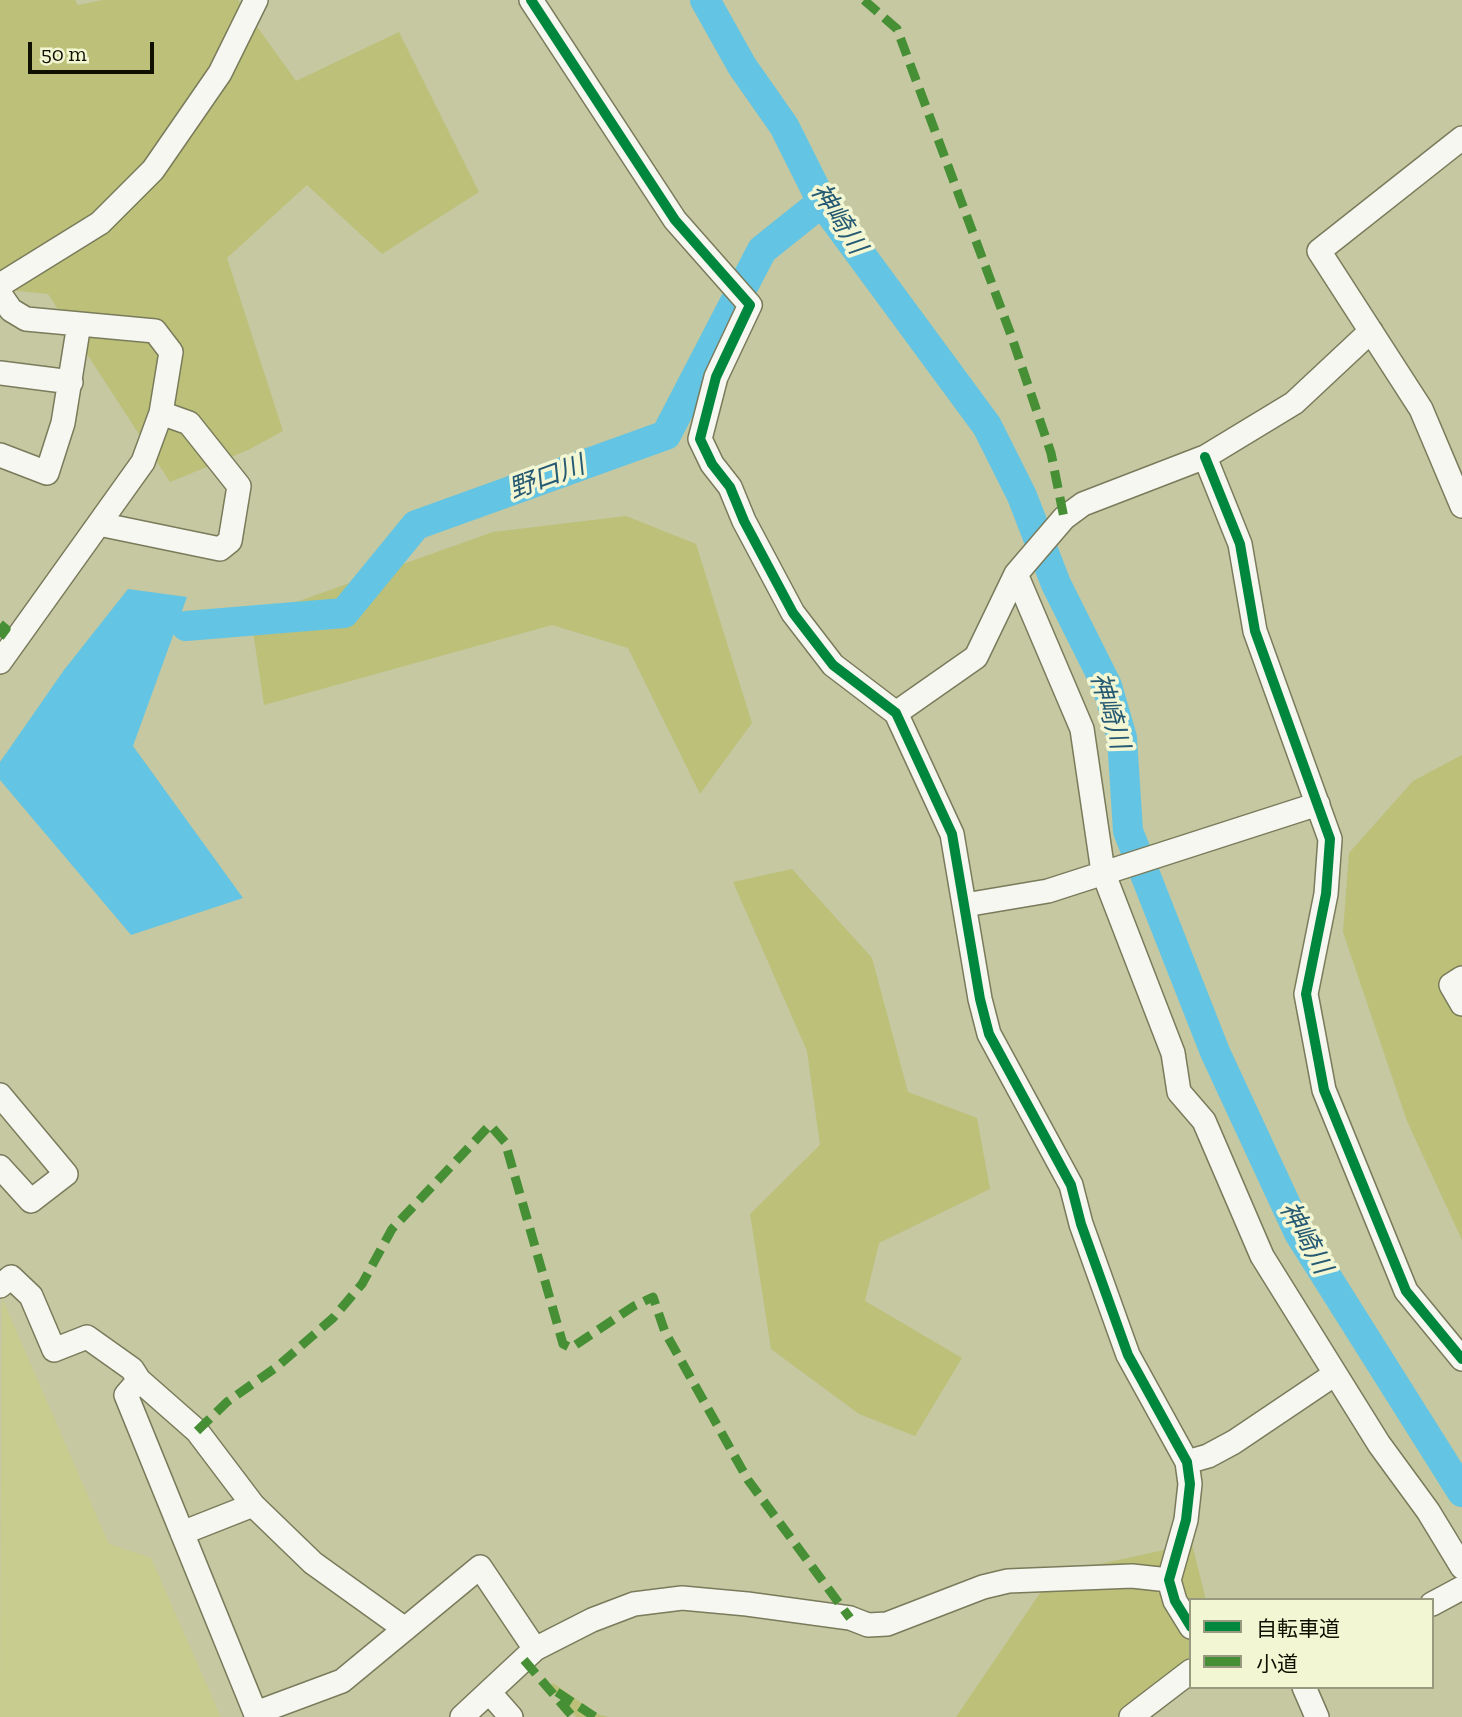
<!DOCTYPE html>
<meta charset="utf-8">
<style>
body{margin:0}
#map{position:relative;width:1462px;height:1717px;overflow:hidden;background:#c5c8a1;font-family:"Zilla Slab","Noto Sans JP",serif}
canvas{display:block}
.legend{position:absolute;left:1189px;top:1598px;width:245px;height:91px;box-sizing:border-box;background:#f3f6d3;border:2px solid #989a7f;margin:0;padding:9px 12px;list-style:none;font-size:21px;color:#0f1000}
.legend li{display:flex;align-items:center;gap:14px;height:35px}
.legend b{width:35px;border:2px solid #989a7f}
.scale{position:absolute;left:28px;top:42px;width:126px;height:32px;box-sizing:border-box;border:4px solid #0f1000;border-top:0;padding-left:9px;font-size:21px;line-height:24px;white-space:nowrap;color:#0f1000;-webkit-text-stroke:5px #f3f6d3;paint-order:stroke}
</style>
<div id="map">
<canvas width="1462" height="1717"></canvas>
<ul class="legend">
<li><b style="height:9px;background:#00873e"></b>自転車道</li>
<li><b style="height:9px;background:#468f35"></b>小道</li>
</ul>
<div class="scale">50 m</div>
</div>
<script>
const ctx = document.querySelector('canvas').getContext('2d');
ctx.lineJoin = 'round';
function paint(path, color) { ctx.fillStyle = color; ctx.fill(path, 'evenodd'); }
const poly = rows => new Path2D(rows.map(r => 'M' + r).join(''));
function stroke(path, color, width, dash) { ctx.strokeStyle = color; ctx.lineWidth = width; ctx.lineCap = dash ? 'butt' : 'round'; ctx.setLineDash(dash || []); ctx.stroke(path); }
function label(font, color, halo, rows, align = 'center') {
  ctx.font = font + ' "Zilla Slab","Noto Sans JP",serif'; ctx.lineWidth = 7; ctx.setLineDash([]); ctx.textBaseline = 'middle'; ctx.strokeStyle = halo; ctx.fillStyle = color; for (const [text, x, y, turn = 0] of rows) {
    ctx.save(); ctx.translate(x, y); ctx.rotate((+turn || 0) * Math.PI / 180); ctx.textAlign = isNaN(turn) ? turn : align; if (halo) ctx.strokeText(text, 0, 0); ctx.fillText(text, 0, 0); ctx.restore();
  }
}
const built = poly([
 [2,1298,109,1544,151,1558,221,1717,0,1717]
]);
const green = poly([
 [0,0,75,0,78,5,103,0,238,0,296,81,399,32,479,192,382,254,307,185,227,258,283,431,248,450,170,482,48,294,0,289],
 [626,516,696,544,752,723,700,794,628,648,552,625,264,705,251,618,493,532],
 [1462,755,1462,1240,1407,1121,1343,932,1349,853,1413,781],
 [792,869,872,958,908,1092,977,1118,990,1189,879,1243,865,1301,962,1358,915,1436,859,1414,771,1349,750,1214,820,1145,807,1051,733,882],
 [1192,1544,1206,1600,1191,1600,1191,1656,1119,1717,956,1717,1053,1574],
 [553,1683,597,1714,609,1717,576,1717,550,1687]
]);
const water = poly([
 [128,589,187,597,133,746,243,898,131,935,0,780,0,762,64,670]
]);
const river = poly([
 [705,0,742,66,784,126,822,202,987,426,1022,496,1056,584,1107,686,1122,738,1128,831,1215,1052,1299,1233,1462,1492],
 [186,626,344,613,416,525,666,435,762,250,822,202]
]);
const minor = poly([
 [531,0,675,220,750,305,716,377,700,439,712,464,730,487,744,521,793,613,833,665,896,713,952,834,980,999,989,1034,1071,1185,1081,1224,1128,1355,1187,1462,1190,1484,1186,1520,1169,1580,1175,1601,1191,1627],
 [1462,138,1319,251,1421,409,1462,506],
 [0,285,100,223,153,170,220,73,256,0],
 [0,294,11,310,26,319,155,331,171,352,161,413,143,462,0,662],
 [0,373,71,382],
 [0,455,47,473,63,423,79,324],
 [1205,457,1240,544,1255,631,1330,839,1326,894,1306,994,1324,1090,1406,1291,1462,1359],
 [99,524,220,549,230,541,239,486,189,423,161,413],
 [1016,574,1082,729,1103,872,1173,1053,1179,1092,1204,1121,1262,1256,1379,1444,1428,1511,1462,1567],
 [896,713,976,657,1016,574,1064,518,1083,504,1205,457,1294,403,1371,331],
 [965,905,1048,891,1318,804],
 [1462,978,1451,985,1462,1004],
 [0,1095,66,1174,31,1201,0,1167],
 [0,1286,11,1277,31,1296,54,1350,87,1337,132,1369,139,1380,197,1431,253,1505,313,1563,405,1629],
 [139,1380,126,1395,257,1717],
 [1187,1462,1208,1456,1234,1442,1335,1374],
 [182,1533,253,1505],
 [1432,1604,1462,1588],
 [1304,1687,1317,1717],
 [489,1692,511,1717],
 [256,1713,342,1681,480,1567,535,1649],
 [462,1717,535,1649,592,1620,634,1604,682,1598,747,1604,850,1618,868,1625,887,1624,983,1587,1008,1581,1132,1576,1169,1580],
 [1131,1717,1191,1671]
]);
const quiet = poly([
 [864,0,897,29,1011,335,1051,453,1064,518],
 [0,624,6,629,0,637],
 [197,1431,227,1402,278,1366,333,1318,362,1284,392,1229,490,1125,505,1142,563,1344,571,1348,634,1306,653,1297,665,1332,748,1480,850,1618],
 [524,1660,573,1717],
 [557,1692,595,1717]
]);
const cycleway = poly([
 [531,0,675,220,750,305,716,377,700,439,712,464,730,487,744,521,793,613,833,665,896,713,952,834,980,999,989,1034,1071,1185,1081,1224,1128,1355,1187,1462,1190,1484,1186,1520,1169,1580,1175,1601,1191,1627],
 [1205,457,1240,544,1255,631,1330,839,1326,894,1306,994,1324,1090,1406,1291,1462,1359]
]);
const waterNames = [
 ["神崎川",838,219,57],
 ["野口川",547,478,-20],
 ["神崎川",1109,711,74],
 ["神崎川",1305,1238,61]
];
paint(built, '#c8cc8f');
paint(green, '#bcc078');
paint(water, '#63c5e3');
stroke(river, '#63c5e3', 30);
stroke(minor, '#797b5b', 26);
stroke(minor, '#f6f7f1', 23);
stroke(quiet, '#468f35', 9, [18, 9]);
stroke(cycleway, '#00873e', 10);
label('italic 26px', '#255a72', '#f3f6d3', waterNames);
</script>
